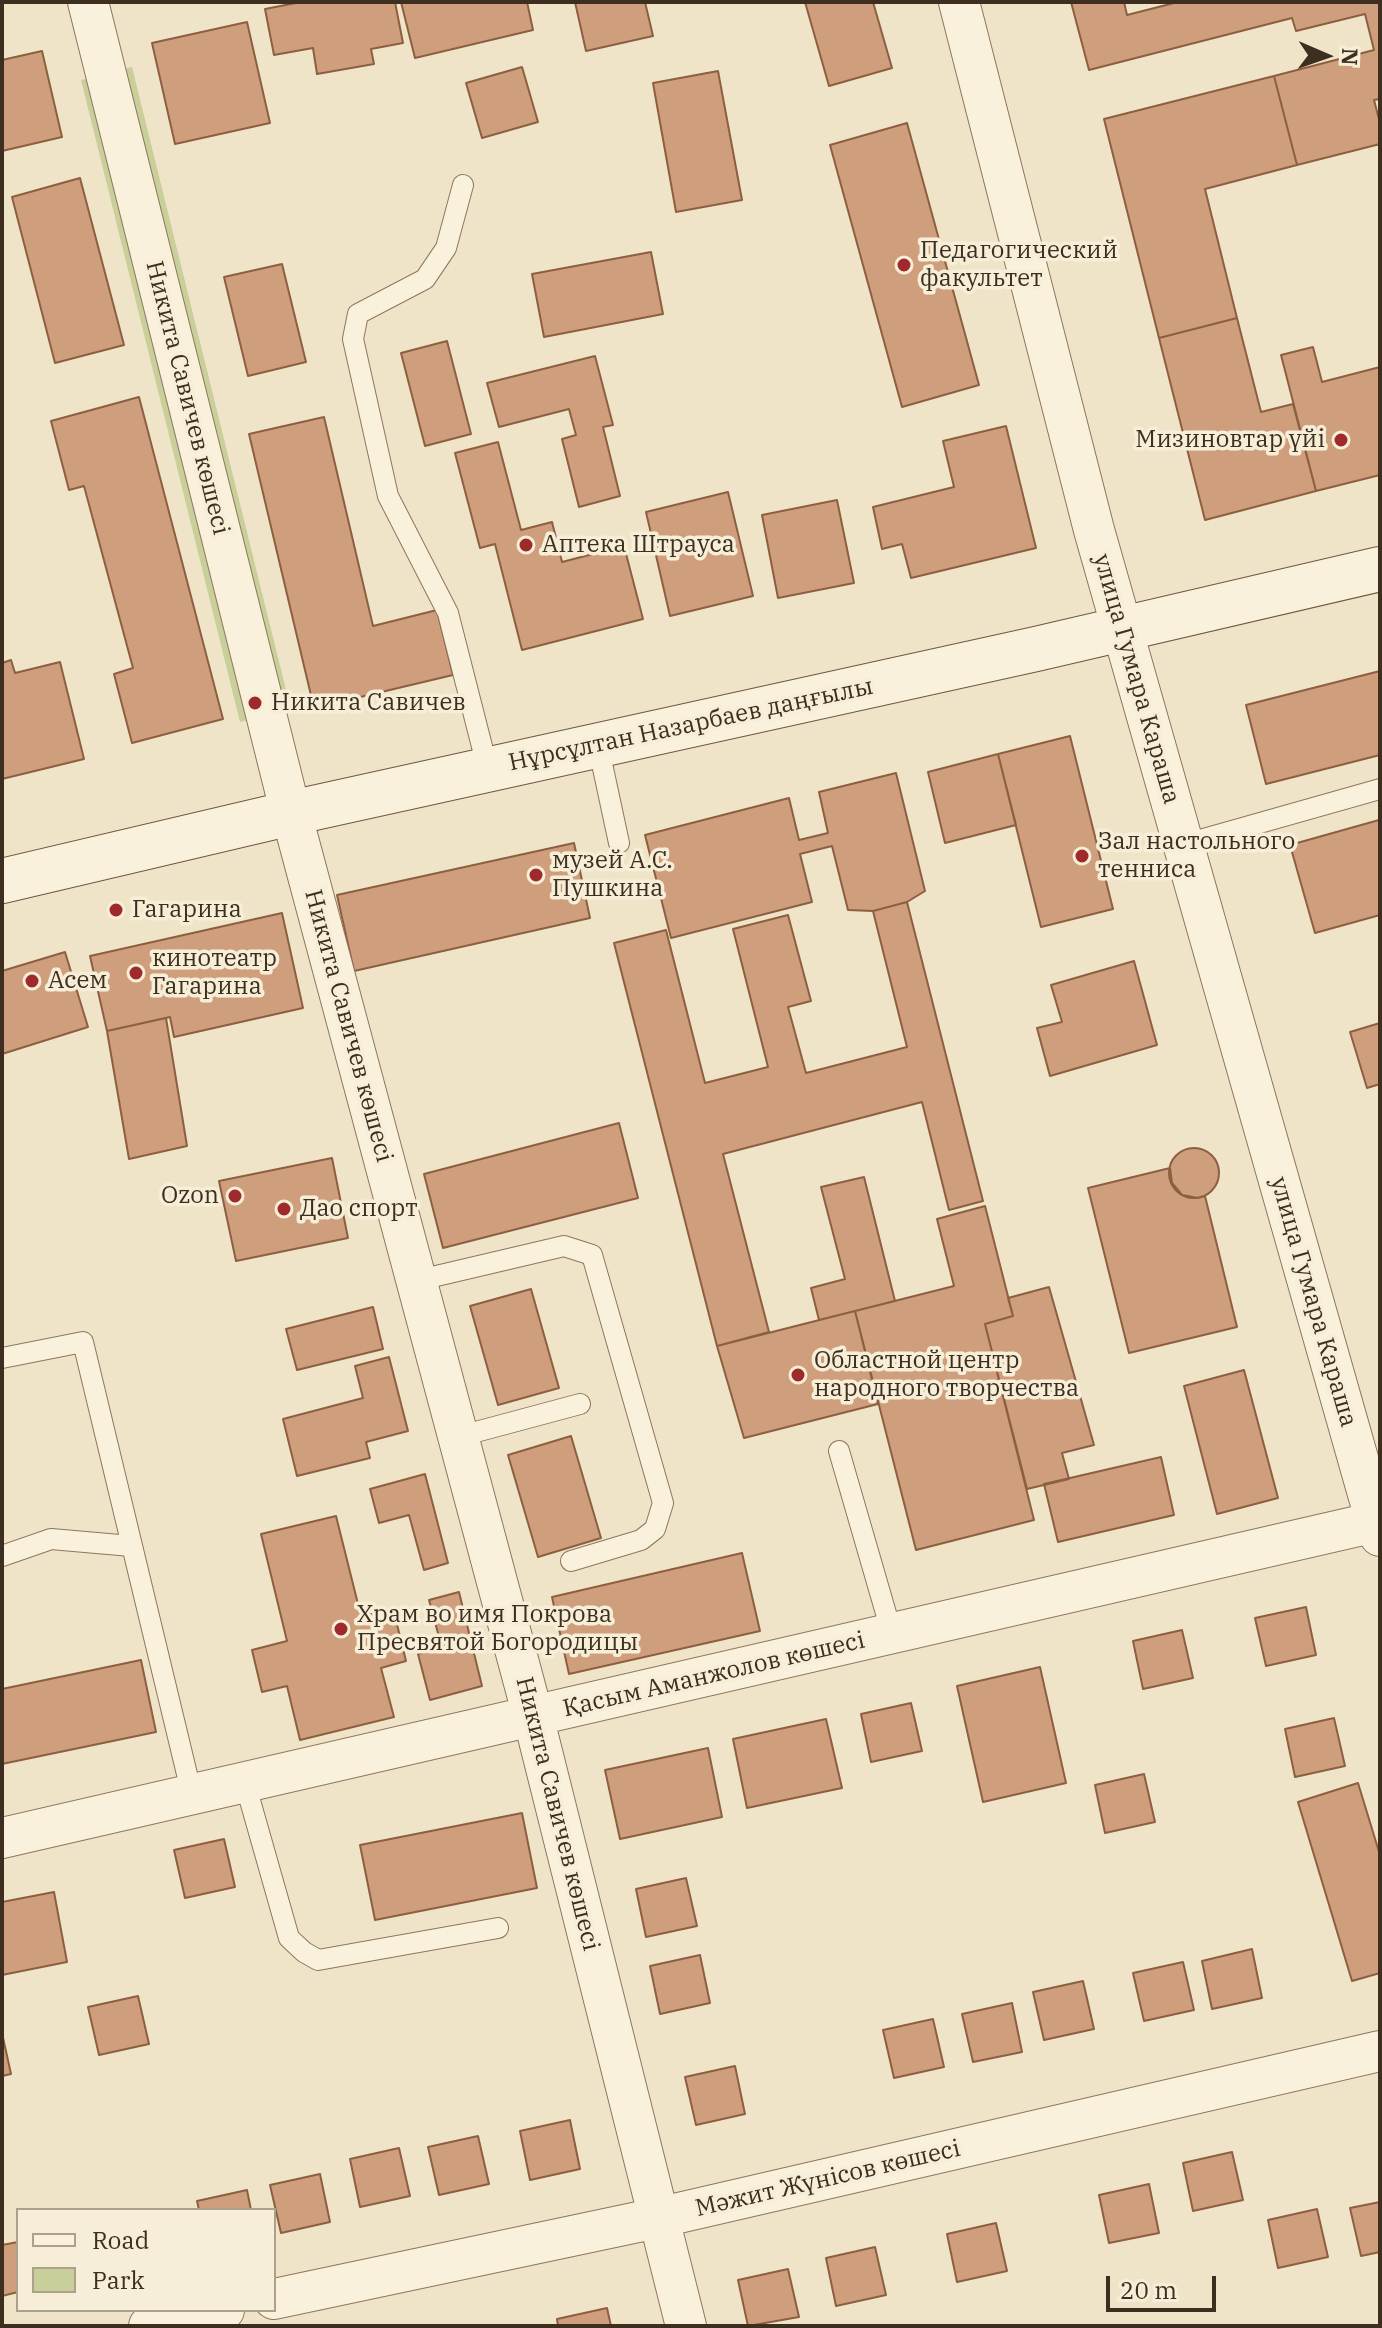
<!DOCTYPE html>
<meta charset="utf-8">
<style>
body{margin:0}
#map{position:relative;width:1382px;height:2328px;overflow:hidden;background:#f0e4c8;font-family:"IBM Plex Serif",serif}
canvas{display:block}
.frame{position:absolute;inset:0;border:4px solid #3d2e20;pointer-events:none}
.legend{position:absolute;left:16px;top:2208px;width:260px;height:104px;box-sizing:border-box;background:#f7eed8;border:2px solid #ada18e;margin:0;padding:10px 14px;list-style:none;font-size:24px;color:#3d2e20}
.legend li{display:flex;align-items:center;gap:16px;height:40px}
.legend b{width:40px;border:2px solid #ada18e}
.north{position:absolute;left:1286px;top:16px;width:80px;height:80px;-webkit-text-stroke:6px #f7eed8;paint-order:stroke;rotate:92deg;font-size:22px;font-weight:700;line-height:32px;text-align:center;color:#3d2e20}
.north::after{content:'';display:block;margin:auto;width:28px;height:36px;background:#3d2e20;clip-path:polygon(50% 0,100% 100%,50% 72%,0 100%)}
.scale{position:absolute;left:1106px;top:2276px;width:110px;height:36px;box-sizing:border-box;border:4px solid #3d2e20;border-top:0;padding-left:10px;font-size:24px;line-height:28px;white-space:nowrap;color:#3d2e20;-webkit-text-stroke:6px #f7eed8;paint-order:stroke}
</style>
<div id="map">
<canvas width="1382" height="2328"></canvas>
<div class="frame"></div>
<ul class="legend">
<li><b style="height:10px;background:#faf1dc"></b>Road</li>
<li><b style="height:22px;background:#c9cf9b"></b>Park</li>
</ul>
<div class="north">N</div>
<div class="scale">20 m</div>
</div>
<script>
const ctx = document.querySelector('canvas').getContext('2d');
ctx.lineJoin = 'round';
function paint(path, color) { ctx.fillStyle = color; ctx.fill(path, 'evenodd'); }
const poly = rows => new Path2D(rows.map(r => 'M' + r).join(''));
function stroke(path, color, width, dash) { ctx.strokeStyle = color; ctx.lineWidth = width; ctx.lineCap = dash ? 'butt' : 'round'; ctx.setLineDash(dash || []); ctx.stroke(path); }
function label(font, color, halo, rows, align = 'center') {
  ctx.font = font + ' "IBM Plex Serif",serif'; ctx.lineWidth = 7; ctx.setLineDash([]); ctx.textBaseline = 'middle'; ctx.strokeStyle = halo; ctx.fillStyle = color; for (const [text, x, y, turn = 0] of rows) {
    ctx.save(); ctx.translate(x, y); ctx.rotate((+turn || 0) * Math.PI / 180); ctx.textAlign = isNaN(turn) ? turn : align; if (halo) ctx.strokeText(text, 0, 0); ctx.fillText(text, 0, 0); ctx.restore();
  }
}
const green = poly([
 [132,67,291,710,240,722,81,80]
]);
const building = poly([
 [301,2,395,2,403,43,371,49,374,64,317,74,313,48,274,55,265,9,301,2],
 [401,2,527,2,533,30,415,58,401,2],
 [575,2,645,2,653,36,586,51,575,2],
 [805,2,873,2,892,68,829,86,805,2],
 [1071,2,1124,2,1127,15,1178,2,1380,2,1380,99,1374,100,1380,123,1380,144,1297,165,1274,76,1374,50,1365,14,1296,31,1292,18,1089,70,1071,2],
 [247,22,270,123,175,144,152,43,247,22],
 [42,51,62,137,2,151,2,60,42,51],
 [522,67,538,122,482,138,466,83,522,67],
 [718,71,742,200,676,212,653,83,718,71],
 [1274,76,1297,165,1205,189,1237,318,1159,338,1104,119,1274,76],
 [907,123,979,385,902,407,830,145,907,123],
 [80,178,124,345,55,363,12,197,80,178],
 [651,252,663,314,544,337,532,274,651,252],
 [282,264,306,362,248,376,224,277,282,264],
 [1237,318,1261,412,1293,404,1316,491,1205,520,1159,338,1237,318],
 [447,341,471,434,425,446,401,353,447,341],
 [1313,347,1322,382,1380,367,1380,475,1316,491,1281,355,1313,347],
 [595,356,613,425,603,427,620,496,579,507,562,439,576,435,569,409,499,427,487,383,595,356],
 [139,397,223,719,132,743,114,674,133,668,84,486,69,490,51,421,139,397],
 [324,417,373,626,437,610,453,675,314,708,249,434,324,417],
 [1006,426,1036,548,911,578,902,544,882,549,873,507,954,487,943,441,1006,426],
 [498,442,521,530,552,522,562,562,624,546,643,619,522,650,495,544,480,548,455,453,498,442],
 [728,492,753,596,670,616,646,512,728,492],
 [837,500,854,583,778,598,762,515,837,500],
 [11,660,15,673,60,662,84,759,2,779,2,663,11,660],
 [1380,671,1380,755,1266,784,1246,705,1380,671],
 [1070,736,1113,909,1041,927,998,754,1070,736],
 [998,754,1016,825,945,843,928,772,998,754],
 [896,773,925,891,907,902,873,911,848,910,832,846,800,854,812,902,671,938,645,835,789,798,799,840,828,833,819,792,896,773],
 [1379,820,1380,915,1315,933,1290,845,1379,820],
 [574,843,590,918,354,971,337,895,574,843],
 [907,902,983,1201,949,1210,922,1102,723,1154,769,1332,717,1346,614,943,666,930,705,1083,768,1067,733,929,788,915,811,1001,788,1007,806,1073,907,1047,873,911,907,902],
 [282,913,303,1008,174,1037,170,1017,107,1031,90,956,282,913],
 [65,952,88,1027,2,1054,2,971,65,952],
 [1134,961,1157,1045,1050,1076,1037,1028,1062,1022,1051,985,1134,961],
 [166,1018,187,1146,129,1159,107,1031,166,1018],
 [1380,1023,1380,1084,1367,1088,1350,1032,1380,1023],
 [619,1123,638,1198,443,1248,424,1174,619,1123],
 '1169 1173a25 25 0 1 1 50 0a25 25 0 1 1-50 0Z',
 [332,1158,348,1238,236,1261,219,1181,332,1158],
 [1170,1168,1172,1183,1182,1195,1198,1198,1205,1196,1237,1327,1129,1353,1088,1188,1170,1168],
 [864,1177,895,1301,819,1320,811,1288,845,1279,821,1187,864,1177],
 [985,1206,1013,1316,985,1324,1034,1520,916,1550,855,1311,954,1286,937,1219,985,1206],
 [1049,1287,1094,1445,1062,1453,1069,1479,1027,1489,985,1324,1013,1316,1008,1298,1049,1287],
 [531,1289,559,1388,498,1405,470,1306,531,1289],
 [373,1307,383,1349,297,1370,286,1329,373,1307],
 [855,1311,878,1404,744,1438,717,1346,855,1311],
 [389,1357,408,1431,366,1442,370,1458,297,1476,283,1419,363,1398,355,1366,389,1357],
 [1244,1370,1278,1498,1217,1514,1184,1386,1244,1370],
 [571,1436,601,1538,538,1557,508,1455,571,1436],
 [1161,1457,1174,1515,1058,1542,1044,1484,1161,1457],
 [425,1474,448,1563,424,1570,409,1515,379,1523,370,1489,425,1474],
 [336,1516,361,1616,393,1608,406,1661,381,1668,394,1717,300,1740,287,1686,262,1692,252,1650,287,1641,261,1534,336,1516],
 [742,1553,760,1631,569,1674,552,1597,742,1553],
 [459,1592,482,1686,430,1700,418,1654,442,1648,429,1600,459,1592],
 [1306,1607,1316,1655,1266,1666,1255,1618,1306,1607],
 [1182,1630,1193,1678,1143,1689,1133,1641,1182,1630],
 [141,1660,156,1732,2,1764,2,1689,141,1660],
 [1040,1667,1066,1783,983,1802,957,1686,1040,1667],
 [911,1703,922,1751,871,1762,861,1714,911,1703],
 [1334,1718,1345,1766,1295,1777,1285,1729,1334,1718],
 [826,1719,842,1788,747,1808,733,1739,826,1719],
 [708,1748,722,1817,620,1839,605,1770,708,1748],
 [1144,1774,1155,1822,1105,1833,1095,1785,1144,1774],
 [1358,1783,1380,1855,1380,1973,1352,1981,1298,1802,1358,1783],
 [522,1813,537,1888,375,1920,360,1845,522,1813],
 [224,1839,235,1887,185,1898,174,1850,224,1839],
 [686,1878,697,1926,646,1937,636,1889,686,1878],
 [54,1892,67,1962,2,1975,2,1902,54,1892],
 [1252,1949,1262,1998,1212,2009,1202,1961,1252,1949],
 [700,1955,710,2003,660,2014,650,1966,700,1955],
 [1183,1962,1194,2010,1144,2021,1133,1973,1183,1962],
 [1083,1981,1094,2029,1044,2040,1033,1992,1083,1981],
 [138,1996,149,2044,99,2055,88,2007,138,1996],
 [1012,2003,1022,2052,973,2062,962,2014,1012,2003],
 [933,2019,944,2067,894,2078,883,2030,933,2019],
 [2,2033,11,2074,2,2076,2,2033],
 [735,2066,745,2114,696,2125,685,2077,735,2066],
 [570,2120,580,2169,530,2180,520,2131,570,2120],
 [478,2136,489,2184,439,2195,428,2147,478,2136],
 [399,2148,410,2196,360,2207,350,2159,399,2148],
 [1232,2152,1243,2200,1193,2211,1183,2163,1232,2152],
 [320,2174,330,2222,281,2233,270,2185,320,2174],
 [1149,2184,1159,2233,1109,2243,1099,2195,1149,2184],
 [247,2190,251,2210,199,2210,197,2201,247,2190],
 [1380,2202,1380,2252,1361,2256,1350,2208,1380,2202],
 [1317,2209,1328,2257,1278,2268,1268,2220,1317,2209],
 [996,2223,1007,2271,957,2282,947,2234,996,2223],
 [18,2242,18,2292,2,2296,2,2245,18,2242],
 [875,2247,886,2295,836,2306,826,2258,875,2247],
 [788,2269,799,2317,748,2326,738,2280,788,2269],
 [607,2308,611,2326,558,2326,557,2319,607,2308]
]);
const lane = poly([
 [463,185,446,248,425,279,358,314,353,339,388,496,448,613,488,770],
 [598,745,619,843],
 [1182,845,1380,789],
 [415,1281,564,1246,592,1255,663,1503,655,1529,641,1540,571,1561],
 [2,1358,83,1342,192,1795],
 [457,1437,580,1404],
 [839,1451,892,1634],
 [2,1556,51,1539,131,1546],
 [245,1783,289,1938,304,1952,318,1960,498,1928]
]);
const street = poly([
 [88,2,285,790,533,1716,686,2326],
 [959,2,1094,530,1380,1536],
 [2,1838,1380,1521],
 [274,2299,657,2218,1380,2051],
 [149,2326,224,2310]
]);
const secondary = poly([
 [2,881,291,813,1036,649,1380,569]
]);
const markers = [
 [904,265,8,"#9e2a2b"],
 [1341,440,8,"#9e2a2b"],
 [526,545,8,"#9e2a2b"],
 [255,703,8,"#9e2a2b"],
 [1082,856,8,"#9e2a2b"],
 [536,875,8,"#9e2a2b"],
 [116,910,8,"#9e2a2b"],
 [136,973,8,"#9e2a2b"],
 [32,981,8,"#9e2a2b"],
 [235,1196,8,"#9e2a2b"],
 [284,1209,8,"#9e2a2b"],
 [798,1375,8,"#9e2a2b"],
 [341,1629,8,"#9e2a2b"]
];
const poiNames = [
 ["Педагогический",920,251],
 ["факультет",920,279],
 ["Мизиновтар үйі",1325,440,"right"],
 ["Аптека Штрауса",542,545],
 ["Никита Савичев",271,703],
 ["Зал настольного",1098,842],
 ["тенниса",1098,870],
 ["музей А.С.",552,861],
 ["Пушкина",552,889],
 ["Гагарина",132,910],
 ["кинотеатр",152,959],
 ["Гагарина",152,987],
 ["Асем",48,981],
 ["Ozon",219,1196,"right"],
 ["Дао спорт",300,1209],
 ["Областной центр",814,1361],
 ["народного творчества",814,1389],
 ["Храм во имя Покрова",357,1615],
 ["Пресвятой Богородицы",357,1643]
];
const streetNames = [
 ["Никита Савичев көшесі",187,398,76],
 ["улица Гумара Караша",1136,679,74],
 ["Нұрсұлтан Назарбаев даңғылы",691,725,-12],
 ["Никита Савичев көшесі",348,1026,75],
 ["улица Гумара Караша",1313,1302,74],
 ["Қасым Аманжолов көшесі",714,1675,-13],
 ["Никита Савичев көшесі",557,1814,76],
 ["Мәжит Жүнісов көшесі",828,2179,-13]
];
paint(green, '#c9cf9b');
paint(building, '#cf9f7d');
stroke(building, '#8d5f41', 2);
stroke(lane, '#8d765c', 22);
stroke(street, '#8d765c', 42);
stroke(secondary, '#6f573f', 46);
stroke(lane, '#faf1dc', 20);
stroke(street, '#faf1dc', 40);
stroke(secondary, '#faf1dc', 44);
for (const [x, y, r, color] of markers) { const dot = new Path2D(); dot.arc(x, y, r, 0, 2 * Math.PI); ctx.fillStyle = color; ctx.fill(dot); stroke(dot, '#f7eed8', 3); }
label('24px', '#3d2e20', '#f7eed8', poiNames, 'left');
label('24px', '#3d2e20', '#f7eed8', streetNames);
</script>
